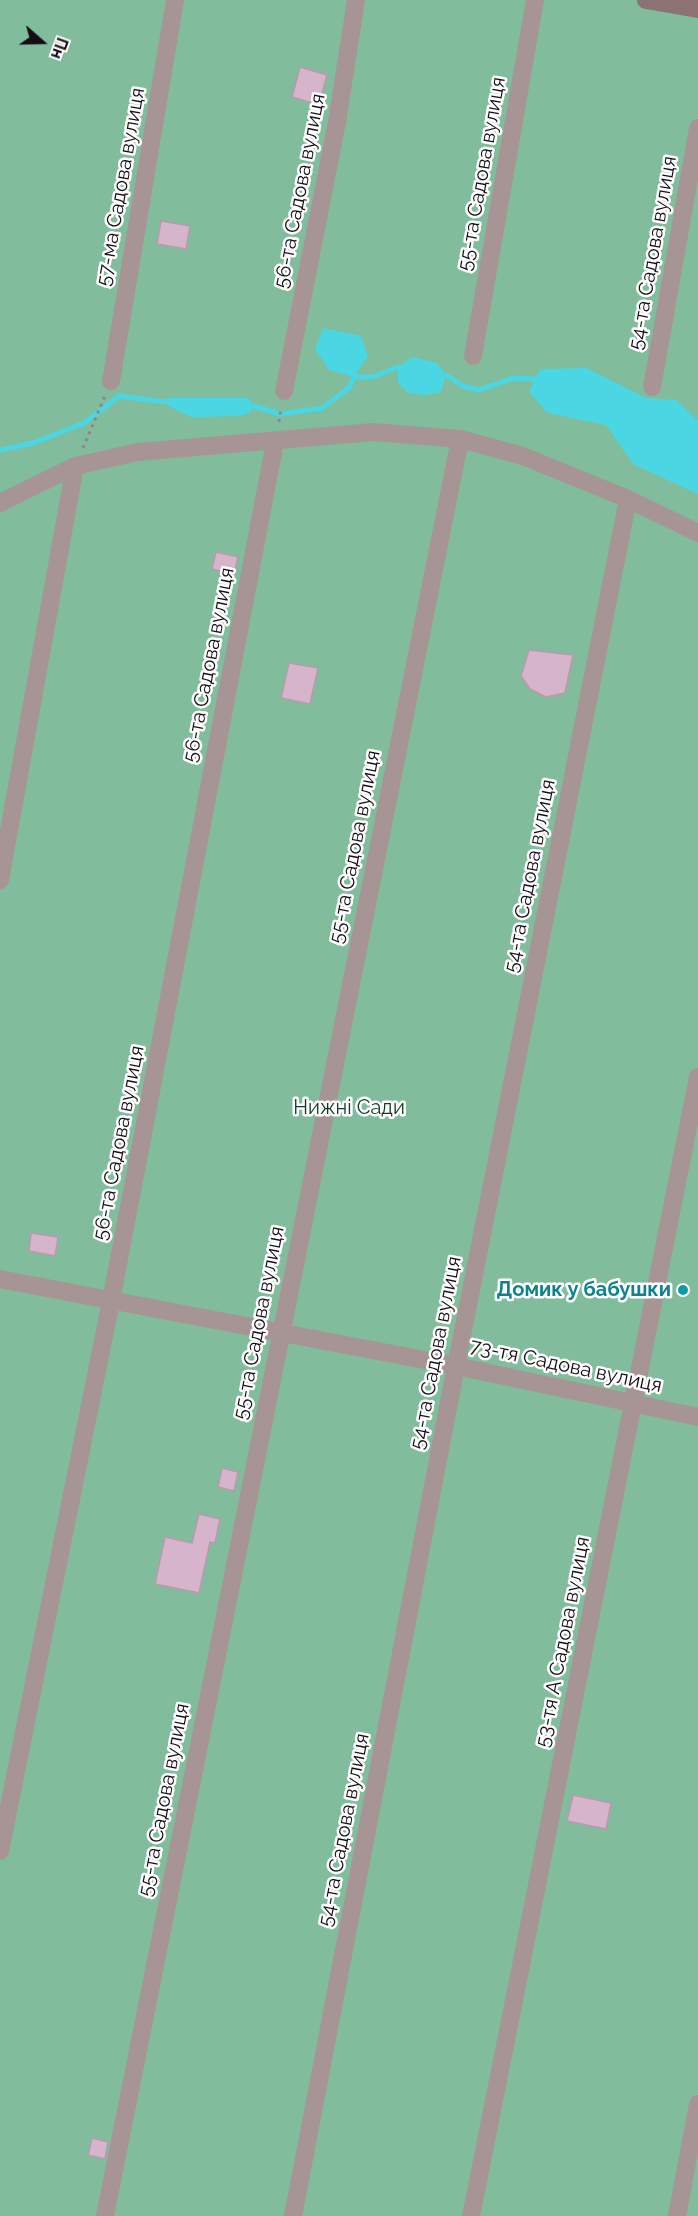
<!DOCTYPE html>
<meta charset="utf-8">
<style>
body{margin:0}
#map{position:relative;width:698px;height:2216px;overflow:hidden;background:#efd4f2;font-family:Raleway,sans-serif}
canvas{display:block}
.north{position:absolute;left:12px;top:12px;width:60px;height:60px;-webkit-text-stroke:4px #fff;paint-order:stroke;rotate:110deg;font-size:16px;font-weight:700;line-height:24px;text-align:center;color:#150c16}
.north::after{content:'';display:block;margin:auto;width:21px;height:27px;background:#150c16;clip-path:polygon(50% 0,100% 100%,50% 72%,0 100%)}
</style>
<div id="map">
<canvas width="698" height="2216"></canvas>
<div class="north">Пн</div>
</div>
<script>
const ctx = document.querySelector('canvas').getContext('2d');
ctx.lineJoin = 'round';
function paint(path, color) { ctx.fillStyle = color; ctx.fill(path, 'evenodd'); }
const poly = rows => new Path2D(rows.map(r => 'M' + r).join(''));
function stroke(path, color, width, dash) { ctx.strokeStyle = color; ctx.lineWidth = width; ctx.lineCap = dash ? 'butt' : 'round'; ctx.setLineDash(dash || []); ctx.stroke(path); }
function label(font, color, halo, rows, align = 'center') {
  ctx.font = font + ' Raleway,sans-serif'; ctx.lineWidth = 5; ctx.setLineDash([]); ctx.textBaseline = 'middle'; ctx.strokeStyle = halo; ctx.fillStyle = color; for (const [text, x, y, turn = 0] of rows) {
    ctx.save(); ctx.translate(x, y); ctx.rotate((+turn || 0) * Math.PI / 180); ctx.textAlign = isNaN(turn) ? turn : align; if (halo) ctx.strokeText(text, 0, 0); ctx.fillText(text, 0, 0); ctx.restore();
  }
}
const green = poly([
 [0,0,698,0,698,2216,0,2216]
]);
const water = poly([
 [323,328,361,336,368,356,354,377,329,370,315,349],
 [412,357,437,363,446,375,441,392,425,395,406,392,398,382,398,367],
 [586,368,646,398,676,400,698,421,698,494,633,464,606,425,548,413,529,392,540,369],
 [169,398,248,398,254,406,249,413,239,416,191,417,169,406,165,402]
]);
const stream = poly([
 [446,375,463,386,479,390,513,378,535,379],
 [254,406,280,414,322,408,349,388,354,377,372,377,398,367],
 [0,450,33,443,84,423,119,396,165,402]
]);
const building = poly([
 [300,67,327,75,319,105,292,97,300,67],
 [161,221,190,226,186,249,157,244,161,221],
 [216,552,238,557,234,574,212,569,216,552],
 [529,650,573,655,565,693,546,697,530,689,521,676,529,650],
 [289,663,318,668,310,704,281,698,289,663],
 [31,1233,58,1237,55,1256,29,1251,31,1233],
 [222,1468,238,1472,234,1491,218,1487,222,1468],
 [199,1514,220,1519,215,1543,210,1542,199,1593,155,1584,165,1537,192,1543,199,1514],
 [573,1795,611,1803,606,1829,567,1821,573,1795],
 [92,2138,108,2142,105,2159,88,2155,92,2138]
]);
const path = poly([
 [279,422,281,408],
 [83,448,105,396]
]);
const street = poly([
 [473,356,535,0],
 [111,381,175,0],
 [652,387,698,128],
 [284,391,337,122,356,0],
 [0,503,75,466,138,452,373,432,460,439,523,456,628,499,698,533],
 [0,880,75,466],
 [0,1279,456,1366,698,1417],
 [0,1851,111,1301,275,442],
 [105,2216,460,439],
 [293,2216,456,1366,628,499],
 [471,2216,698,1077],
 [677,2216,698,2104]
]);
const secondary = poly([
 [646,0,698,9]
]);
const markers = [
 [683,1290,6,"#0f9aa8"]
];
const streetNames = [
 ["55-та Садова вулиця",482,174,-80],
 ["57-ма Садова вулиця",121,187,-80],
 ["56-та Садова вулиця",300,191,-79],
 ["54-та Садова вулиця",653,253,-80],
 ["56-та Садова вулиця",209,665,-79],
 ["55-та Садова вулиця",355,847,-79],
 ["54-та Садова вулиця",530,876,-79],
 ["56-та Садова вулиця",119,1143,-79],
 ["55-та Садова вулиця",259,1323,-79],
 ["54-та Садова вулиця",436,1353,-79],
 ["73-тя Садова вулиця",566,1366,12],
 ["53-тя А Садова вулиця",563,1642,-79],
 ["55-та Садова вулиця",164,1800,-79],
 ["54-та Садова вулиця",344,1830,-79]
];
const parkNames = [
 ["Нижні Сади",349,1108]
];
const cultureNames = [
 ["Домик у бабушки",671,1290]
];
paint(green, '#81bd9c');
paint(water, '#4bd6e4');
stroke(stream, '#4bd6e4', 5);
paint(building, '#d6b4cb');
stroke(building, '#b999ae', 1.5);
stroke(path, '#948196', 3, [3, 4.5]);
stroke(street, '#a79595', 18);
stroke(secondary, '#8c7272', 18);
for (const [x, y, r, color] of markers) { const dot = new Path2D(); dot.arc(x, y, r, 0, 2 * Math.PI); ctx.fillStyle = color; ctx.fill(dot); stroke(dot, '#fff', 2); }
label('20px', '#150c16', '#fff', streetNames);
label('20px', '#113b27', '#fff', parkNames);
label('bold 20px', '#0d838f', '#fff', cultureNames, 'right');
</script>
